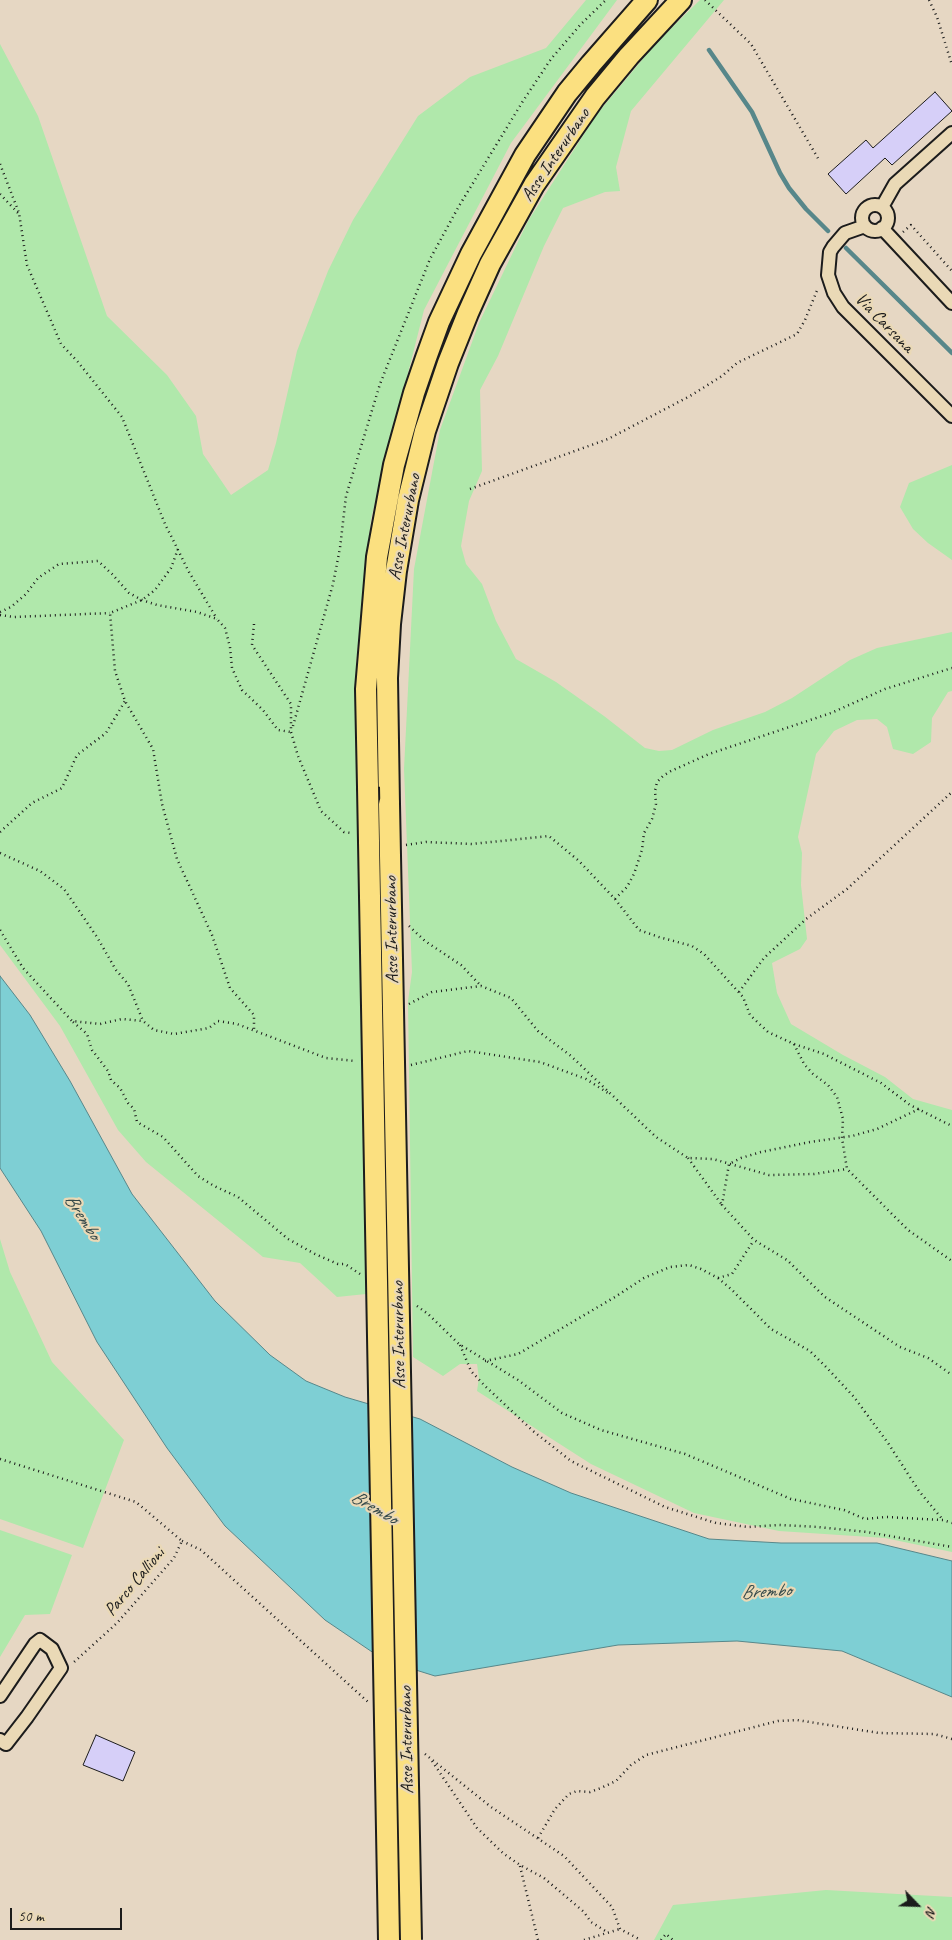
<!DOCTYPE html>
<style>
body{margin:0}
#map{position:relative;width:952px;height:1940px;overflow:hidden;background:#e6d7c3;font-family:Caveat,sans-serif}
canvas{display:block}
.north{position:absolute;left:892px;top:1880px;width:50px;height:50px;-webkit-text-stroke:4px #ead9b6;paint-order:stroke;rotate:114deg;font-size:14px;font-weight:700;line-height:20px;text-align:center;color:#1c1c1c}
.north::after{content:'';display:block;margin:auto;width:18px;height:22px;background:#1c1c1c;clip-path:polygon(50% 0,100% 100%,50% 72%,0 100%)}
.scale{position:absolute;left:10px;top:1908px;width:112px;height:22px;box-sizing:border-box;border:2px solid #1c1c1c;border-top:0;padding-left:6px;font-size:15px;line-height:18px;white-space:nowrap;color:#1c1c1c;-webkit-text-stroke:4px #ead9b6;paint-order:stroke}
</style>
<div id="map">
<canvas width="952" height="1940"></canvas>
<div class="north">N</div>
<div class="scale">50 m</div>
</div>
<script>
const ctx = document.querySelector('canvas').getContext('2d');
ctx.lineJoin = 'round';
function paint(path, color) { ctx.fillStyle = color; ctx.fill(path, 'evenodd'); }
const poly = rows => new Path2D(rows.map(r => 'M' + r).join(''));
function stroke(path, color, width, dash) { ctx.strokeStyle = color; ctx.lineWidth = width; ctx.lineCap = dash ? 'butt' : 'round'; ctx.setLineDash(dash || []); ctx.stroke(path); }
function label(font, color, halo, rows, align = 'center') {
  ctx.font = font + ' Caveat,sans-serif'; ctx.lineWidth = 4.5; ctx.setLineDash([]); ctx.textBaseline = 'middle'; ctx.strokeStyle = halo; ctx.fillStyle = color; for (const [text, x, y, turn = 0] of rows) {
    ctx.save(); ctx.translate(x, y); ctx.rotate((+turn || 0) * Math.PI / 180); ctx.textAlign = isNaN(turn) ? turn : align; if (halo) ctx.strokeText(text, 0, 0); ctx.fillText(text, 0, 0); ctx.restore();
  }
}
const green = poly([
 [586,0,617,0,511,143,424,310,371,519,356,664,366,1294,337,1297,300,1263,263,1257,146,1162,118,1130,60,1026,0,945,0,44,38,116,107,316,167,375,196,416,203,454,231,495,268,470,276,443,297,351,328,271,353,220,418,116,470,77,546,48],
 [700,0,724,0,631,111,616,167,620,191,605,192,563,208,544,246,498,356,480,390,482,471,469,501,461,546,466,564,482,584,496,621,516,659,556,682,604,716,645,748,659,751,672,750,713,730,765,712,792,698,850,660,877,648,952,632,952,691,948,692,932,718,931,742,913,754,893,749,887,727,877,719,857,720,834,731,816,754,798,837,802,853,801,885,807,939,800,949,772,963,777,993,791,1024,843,1055,885,1077,913,1099,952,1110,952,1552,885,1538,779,1531,694,1513,591,1464,477,1391,479,1378,477,1364,460,1364,443,1376,413,1357,408,1001,412,972,404,769,414,569,440,430,479,323,528,221,597,114,656,43],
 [952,465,952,560,928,543,913,529,900,507,909,483],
 [0,1239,10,1272,52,1362,124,1440,83,1548,0,1519],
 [0,1530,72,1555,50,1614,25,1615,0,1657],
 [826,1890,952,1897,952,1940,654,1940,673,1905]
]);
const water = poly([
 [0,976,30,1015,70,1081,132,1194,215,1301,270,1355,306,1381,345,1397,420,1419,512,1467,571,1493,709,1539,781,1543,877,1543,952,1561,952,1697,842,1651,737,1641,618,1645,435,1676,384,1660,325,1620,225,1526,167,1448,97,1342,41,1231,0,1168,0,976]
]);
const stream = poly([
 [709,50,752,112,780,173,789,188,806,209,828,231],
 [846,248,952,353]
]);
const building = poly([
 [935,92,952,111,892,165,885,158,846,194,828,174,866,140,873,148,935,92],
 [96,1735,135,1752,123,1781,83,1765,96,1735]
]);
const path = poly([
 [705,0,751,44,819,160],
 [929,0,937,17,952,65],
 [0,164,19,213,27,265,61,344,78,362,122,417,165,524,189,572,217,619],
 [0,194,18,213],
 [903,232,911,225,952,271],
 [470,489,608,439,690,396,722,376,737,363,797,334,805,320,818,288],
 [178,549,171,568,155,590,142,600,110,613,115,671,125,701,153,749,162,804,177,859,212,935,230,988,254,1015,254,1032],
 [0,612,11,607,26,594,38,578,59,564,98,561,112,574,129,593,142,600,157,605,197,612,217,619,225,628,230,647,232,668,242,690,263,710,278,730,291,732],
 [0,615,14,617,110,613],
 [254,624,252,645,291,704,291,732,298,756,321,811,344,832,351,833],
 [293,726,333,584,340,548,346,496,380,384,430,259,459,206,523,101,551,59,581,24,606,0],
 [0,832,32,803,62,788,77,755,106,733,125,701],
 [406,845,426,842,472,844,549,836,579,861,615,899,639,930,659,937,692,946,704,954,743,997,750,1015,768,1032,794,1044,824,1054,881,1083,910,1105,952,1126],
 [0,853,40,871,64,889,97,937,116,970,128,984,143,1021],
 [615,899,627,887,634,874,642,850,644,833,652,819,656,804,655,791,657,782,663,776,671,771,709,754,831,713,885,689,952,668],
 [409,926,425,941,461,965,481,986],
 [0,930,23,968,72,1021,100,1024,122,1019,143,1021,154,1030,174,1034,209,1028,218,1021,237,1024,326,1058,355,1061],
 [739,992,764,958,806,919,847,889,952,792],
 [409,1004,432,992,481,986,511,998,538,1031,571,1056,656,1137,688,1158,713,1159,769,1175,814,1174,847,1169],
 [73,1022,87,1034,92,1050,108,1071,111,1080,120,1088,128,1103,134,1109,137,1122,163,1137,198,1176,214,1186,238,1197,288,1239,315,1254,338,1264,345,1264,360,1274],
 [794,1044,804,1064,813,1074,828,1085,837,1097,843,1119,842,1138,847,1169,908,1230,952,1261],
 [411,1065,468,1051,540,1062,586,1079,608,1093],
 [919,1109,877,1129,852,1136,810,1142,761,1152,741,1158,729,1164,722,1205,754,1240,787,1260,825,1297,900,1347,928,1358,952,1375],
 [688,1158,722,1205],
 [718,1278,732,1274,754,1240],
 [417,1306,428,1314,459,1344,518,1380,562,1413,601,1430,685,1454,791,1499,844,1510,865,1519,886,1517,943,1520,952,1523],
 [460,1345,471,1371,484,1385,533,1431,571,1461,665,1507,716,1523,748,1527,779,1525,818,1527,867,1532,952,1547],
 [485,1361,518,1354,615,1297,644,1278,670,1267,689,1265,701,1269,718,1278,731,1289,771,1329,810,1351,828,1369,854,1397,888,1443,919,1491,943,1520],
 [0,1459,136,1502,182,1541,174,1558,117,1623,73,1663],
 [182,1541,201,1550,368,1702],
 [425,1754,491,1807,564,1856,612,1907,620,1929,641,1940],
 [432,1761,477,1828,504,1854,520,1865,544,1878,584,1912,591,1922,607,1932],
 [538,1838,555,1809,569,1794,577,1791,590,1792,601,1788,616,1781,631,1765,646,1755,778,1721,797,1720,879,1733,934,1734,952,1739],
 [520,1866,538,1940],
 [584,1940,620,1929],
 [661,1940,666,1934,673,1940]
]);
const minor = poly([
 '862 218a13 13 0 1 1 26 0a13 13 0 1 1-26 0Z',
 [882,207,895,184,952,133],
 [865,226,845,233,833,247,830,252,828,275,834,293,843,307,952,416],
 [882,228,952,303],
 [0,1696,35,1644,40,1640,52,1649,61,1668,27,1717,6,1744,0,1740]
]);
const trunk = poly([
 [368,787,366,689,377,557,394,465,414,393,426,358,439,322,471,254,525,155,567,93,591,64,647,0],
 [389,804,387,678,390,624,396,571,408,500,425,431,448,363,468,313,490,264,534,185,595,97,629,56,681,0]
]);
const trunkBridge = poly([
 [368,787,389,1940],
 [389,804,411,1940]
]);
const streetNames = [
 ["Asse Interurbano",556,155,-56],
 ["Via Carsana",884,323,46],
 ["Asse Interurbano",405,527,-79],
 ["Asse Interurbano",392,930,-91],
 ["Asse Interurbano",399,1335,-91],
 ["Parco Callioni",135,1582,-50],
 ["Asse Interurbano",407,1740,-91]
];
const waterNames = [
 ["Brembo",82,1217,57],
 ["Brembo",374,1508,30],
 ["Brembo",766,1592,-3]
];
paint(green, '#b0e8ab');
paint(water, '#7ecfd4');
stroke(water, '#57878a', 1);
stroke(stream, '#57878a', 4.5);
paint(building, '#d6cff8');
stroke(building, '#1c1c1c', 1);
stroke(minor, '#1c1c1c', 16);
stroke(trunk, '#1c1c1c', 24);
stroke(path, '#1c1c1c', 2.5, [1, 4]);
stroke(minor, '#ead9b6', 12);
stroke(trunk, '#fbe080', 20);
stroke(trunkBridge, '#1c1c1c', 24, []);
stroke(trunkBridge, '#fbe080', 20);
label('18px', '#1c1c1c', '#ead9b6', streetNames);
label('italic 19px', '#34494a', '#ead9b6', waterNames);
</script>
